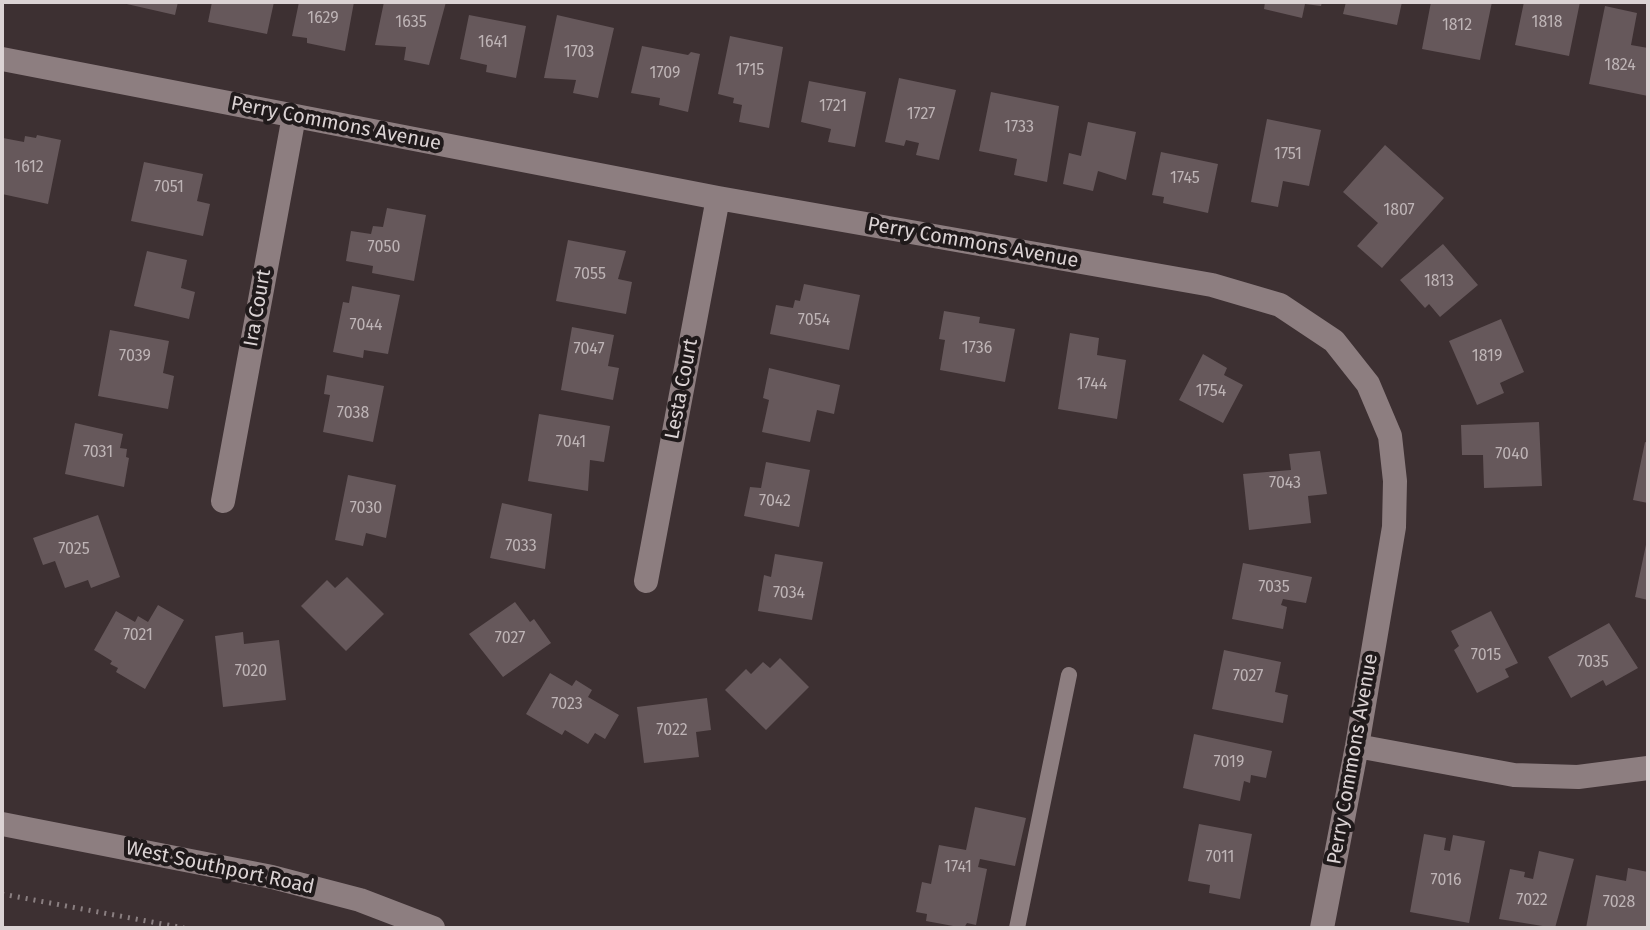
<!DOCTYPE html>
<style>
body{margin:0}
#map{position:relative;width:1650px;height:930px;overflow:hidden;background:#3d3032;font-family:"Fira Sans",sans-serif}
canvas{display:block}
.frame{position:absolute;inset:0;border:4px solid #dbd3d4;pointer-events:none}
</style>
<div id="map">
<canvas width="1650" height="930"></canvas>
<div class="frame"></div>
</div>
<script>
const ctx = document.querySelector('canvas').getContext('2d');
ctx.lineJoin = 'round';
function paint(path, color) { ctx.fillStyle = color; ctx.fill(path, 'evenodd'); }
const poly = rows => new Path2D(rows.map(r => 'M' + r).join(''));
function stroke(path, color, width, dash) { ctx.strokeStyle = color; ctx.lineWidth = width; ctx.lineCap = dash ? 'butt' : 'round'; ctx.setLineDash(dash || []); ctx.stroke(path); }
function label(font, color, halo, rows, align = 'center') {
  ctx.font = font + ' "Fira Sans",sans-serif'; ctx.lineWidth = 8; ctx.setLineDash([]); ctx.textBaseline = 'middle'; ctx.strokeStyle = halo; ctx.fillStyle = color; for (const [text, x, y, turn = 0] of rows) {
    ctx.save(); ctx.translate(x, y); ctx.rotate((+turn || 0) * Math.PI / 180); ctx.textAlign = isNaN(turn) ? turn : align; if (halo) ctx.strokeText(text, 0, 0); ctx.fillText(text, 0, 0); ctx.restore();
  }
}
const building = poly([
 [118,2,178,2,175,15],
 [212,2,274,2,267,34,208,22],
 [299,2,354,2,345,51,307,43,307,38,292,36],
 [384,2,446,2,429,65,404,60,406,47,375,45],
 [1265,2,1322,2,1321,6,1305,4,1302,18,1264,9],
 [1346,2,1402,2,1397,25,1343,14],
 [1431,2,1492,2,1480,60,1422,49],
 [1524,2,1580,2,1569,56,1515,45],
 [1605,6,1637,13,1631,45,1648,48,1648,96,1589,84],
 [469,15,526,26,516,78,486,72,487,65,460,59],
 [557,15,614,28,598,98,573,93,576,80,544,78],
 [730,36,783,47,769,128,739,122,742,105,733,103,734,98,718,94],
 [642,46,688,55,691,52,700,54,688,112,659,105,660,98,631,93],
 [899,78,956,90,939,160,916,155,919,143,906,140,904,146,885,142],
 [809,81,866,92,855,147,828,142,831,129,801,122],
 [991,92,1059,106,1047,182,1014,175,1017,159,979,151],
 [1267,119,1321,130,1309,186,1283,181,1278,207,1251,202],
 [1088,122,1136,132,1126,180,1098,171,1093,191,1063,184,1069,153,1081,156],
 [37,135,61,140,48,204,2,194,3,138,24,142,25,136,36,138],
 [1385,145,1444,198,1382,268,1357,246,1378,223,1343,192],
 [1161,152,1218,164,1208,213,1163,203,1164,197,1152,195],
 [144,162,203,174,197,201,210,204,203,236,131,221],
 [387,208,426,215,414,281,372,273,373,266,346,261,351,231,371,234,373,226,383,227],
 [568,240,626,251,618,279,632,282,626,314,556,301],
 [1443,244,1478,285,1440,317,1429,304,1425,308,1400,280],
 [147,251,187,260,181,288,195,292,189,319,134,306],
 [804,284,860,295,849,350,770,334,776,305,793,308,795,300,800,301],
 [352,286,400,295,388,354,364,350,363,358,333,352,343,302,349,303],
 [944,311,980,317,979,323,1015,329,1005,382,940,370,945,340,939,339],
 [1501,319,1524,372,1500,383,1504,393,1477,405,1449,341],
 [572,327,614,335,608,366,619,368,613,400,561,390],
 [110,330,169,341,163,373,174,376,168,409,98,396],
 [1070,333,1099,338,1097,355,1126,360,1117,419,1058,409],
 [1203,354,1227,368,1224,375,1243,385,1223,423,1179,400],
 [769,368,840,385,834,414,817,410,810,442,762,432,769,400,763,398],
 [327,375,384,386,373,442,323,432,330,395,324,394],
 [539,414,610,426,604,462,590,460,588,491,528,481],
 [1539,422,1542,486,1484,488,1483,455,1462,455,1461,425],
 [75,423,123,434,120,448,127,449,126,457,129,458,124,487,65,474],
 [1645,442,1648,443,1648,503,1633,500],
 [1320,451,1327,494,1308,496,1311,523,1249,530,1243,474,1291,470,1289,454],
 [766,462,810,470,799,527,744,516,750,487,761,488],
 [348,475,396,485,386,538,366,533,363,546,335,540],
 [502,503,552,514,545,569,490,558],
 [98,515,120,577,91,588,88,580,65,588,55,561,43,565,33,538],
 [1647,540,1648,540,1648,600,1635,597],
 [775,554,823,562,812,620,758,611,764,575,771,577],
 [1243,563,1312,577,1306,603,1283,599,1281,605,1287,607,1283,629,1232,619],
 [347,577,384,614,346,651,301,606,327,580,335,588],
 [515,602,530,622,534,619,551,643,503,677,469,634],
 [158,605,184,620,145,689,116,672,118,668,110,664,112,661,94,650,116,611,135,622,138,616,148,622],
 [1491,611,1518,663,1505,669,1509,677,1477,693,1454,650,1459,646,1451,631],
 [1609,623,1638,668,1606,686,1603,680,1571,698,1548,657],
 [243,632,244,644,279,640,286,700,223,707,215,636],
 [1224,650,1281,662,1275,692,1288,695,1283,723,1212,709],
 [780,658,809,687,766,730,725,690,746,669,751,674,763,662,770,668],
 [550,673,572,686,576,680,592,690,588,697,619,715,605,739,595,733,588,744,565,730,562,735,526,714],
 [707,698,711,730,696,732,699,757,644,763,637,707],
 [1194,734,1272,751,1266,778,1251,775,1250,783,1244,781,1240,801,1183,788],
 [975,807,1026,818,1015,866,980,859,978,867,987,869,976,925,967,923,964,928,926,921,927,914,916,912,922,882,931,884,939,845,966,850],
 [1199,824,1252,834,1240,899,1209,893,1210,885,1188,881],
 [1424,834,1446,838,1444,850,1450,851,1453,835,1485,841,1469,923,1410,912],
 [1539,851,1574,859,1555,928,1499,919,1510,869,1525,872,1524,877,1533,879],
 [1628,868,1648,872,1648,928,1586,928,1596,875,1626,881]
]);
const path = poly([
 [2,894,184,928]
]);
const lane = poly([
 [1017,928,1069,675]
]);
const street = poly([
 [2,59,718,198,1212,285,1280,305,1334,341,1368,384,1390,436,1395,481,1394,527,1357,746,1322,928],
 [223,501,294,116],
 [646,581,718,198],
 [1357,746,1514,775,1578,777,1648,768]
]);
const secondary = poly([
 [2,824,272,877,360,900,433,928]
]);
const numberNames = [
 ["1629",323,19],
 ["1635",411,23],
 ["1818",1547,23],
 ["1812",1457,26],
 ["1641",493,43],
 ["1703",579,53],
 ["1824",1620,66],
 ["1715",750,71],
 ["1709",665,74],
 ["1721",833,107],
 ["1727",921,115],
 ["1733",1019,128],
 ["1751",1288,155],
 ["1612",29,168],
 ["1745",1185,179],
 ["7051",169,188],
 ["1807",1399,211],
 ["7050",384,248],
 ["7055",590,275],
 ["1813",1439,282],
 ["7054",814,321],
 ["7044",366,326],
 ["1736",977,349],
 ["7047",589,350],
 ["7039",135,357],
 ["1819",1487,357],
 ["1744",1092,385],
 ["1754",1211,392],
 ["7038",353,414],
 ["7041",571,443],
 ["7031",98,453],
 ["7040",1512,455],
 ["7043",1285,484],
 ["7042",775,502],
 ["7030",366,509],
 ["7033",521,547],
 ["7025",74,550],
 ["7035",1274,588],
 ["7034",789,594],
 ["7021",138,636],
 ["7027",510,639],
 ["7015",1486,656],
 ["7035",1593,663],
 ["7020",251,672],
 ["7027",1248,677],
 ["7023",567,705],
 ["7022",672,731],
 ["7019",1229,763],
 ["7011",1220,858],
 ["1741",958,868],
 ["7016",1446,881],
 ["7022",1532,901],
 ["7028",1619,903]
];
const streetNames = [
 ["Perry Commons Avenue",336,124,11],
 ["Perry Commons Avenue",973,243,10],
 ["Ira Court",258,308,-80],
 ["Lesta Court",682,389,-79],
 ["Perry Commons Avenue",1353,759,-80],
 ["West Southport Road",220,868,12]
];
paint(building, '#66585b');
stroke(path, '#8a7f81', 5, [2, 6]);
stroke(lane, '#8d7e80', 16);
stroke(street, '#8d7e80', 24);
stroke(secondary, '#8d7e80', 24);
label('16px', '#beb4b6', null, numberNames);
label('20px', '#dbd3d4', '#201a1b', streetNames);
</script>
